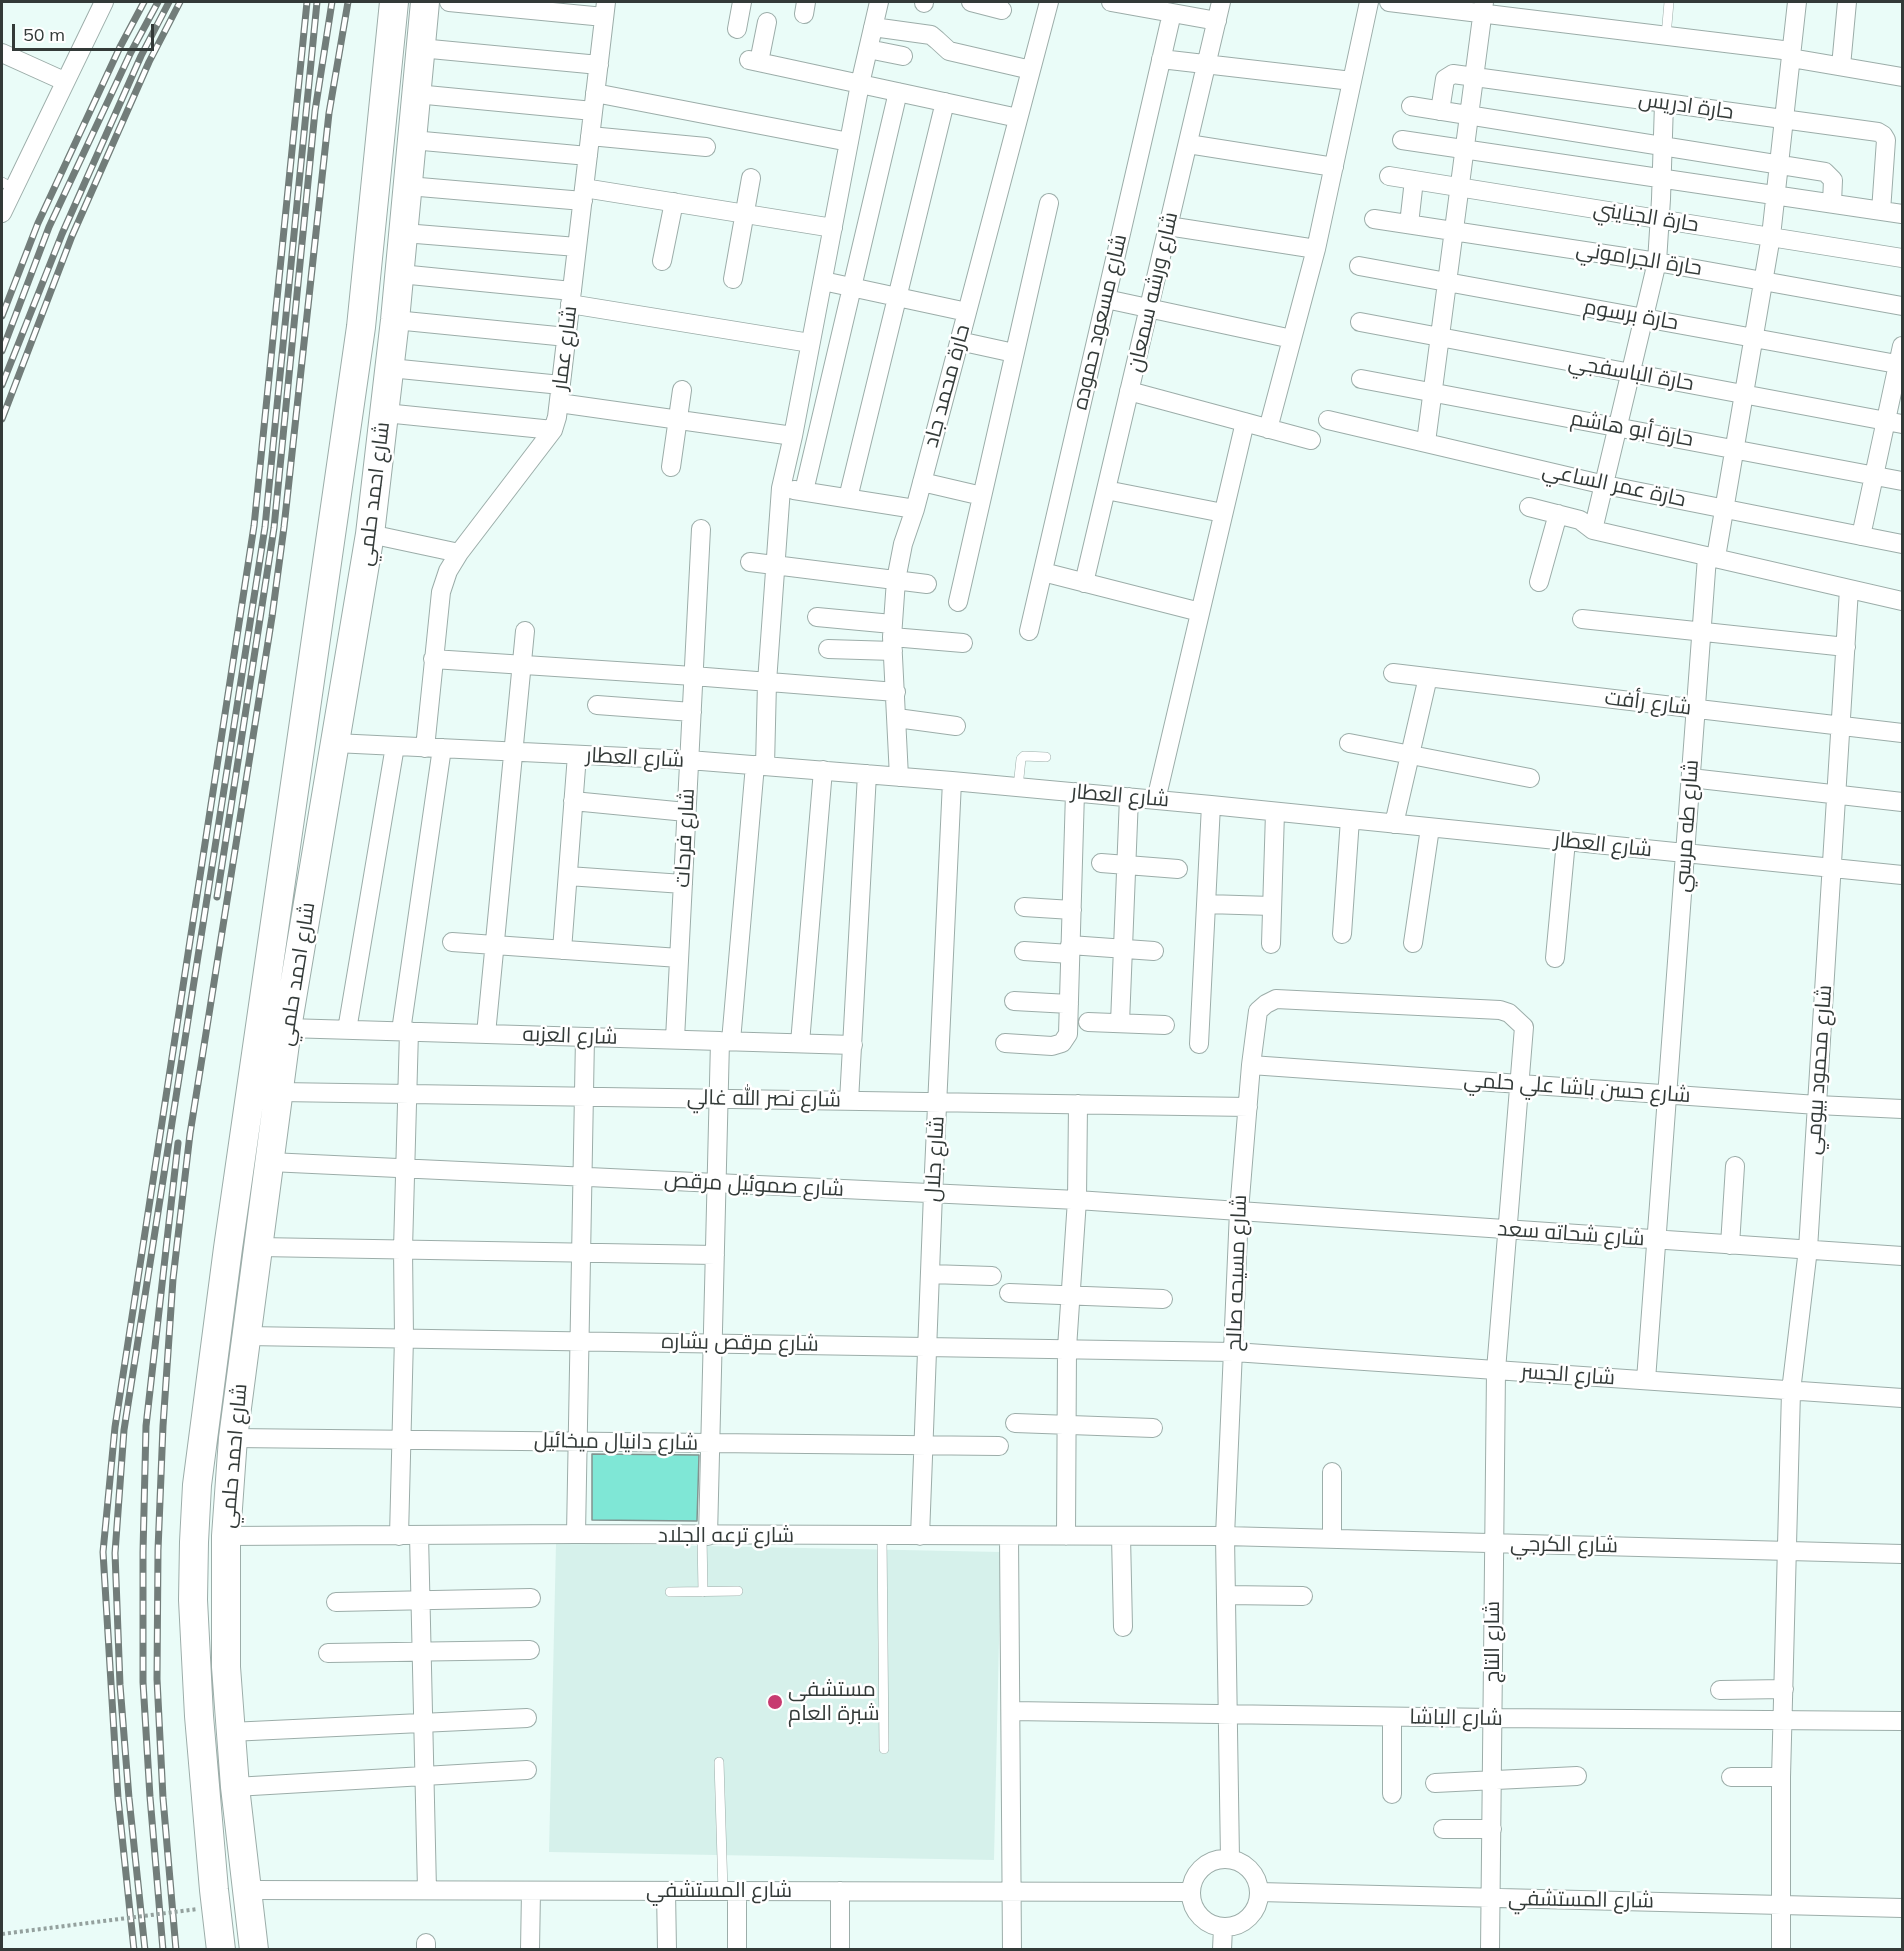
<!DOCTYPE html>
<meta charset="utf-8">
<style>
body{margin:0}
#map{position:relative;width:1904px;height:1951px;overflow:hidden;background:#eafcf8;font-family:Mulish,sans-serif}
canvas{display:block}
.frame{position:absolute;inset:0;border:3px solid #333a38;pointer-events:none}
.scale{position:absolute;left:12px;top:24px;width:142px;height:27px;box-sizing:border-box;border:3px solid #333a38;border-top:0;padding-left:8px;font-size:18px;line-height:21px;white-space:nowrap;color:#333a38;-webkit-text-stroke:4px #fff;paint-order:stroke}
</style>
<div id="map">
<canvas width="1904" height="1951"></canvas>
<div class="frame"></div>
<div class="scale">50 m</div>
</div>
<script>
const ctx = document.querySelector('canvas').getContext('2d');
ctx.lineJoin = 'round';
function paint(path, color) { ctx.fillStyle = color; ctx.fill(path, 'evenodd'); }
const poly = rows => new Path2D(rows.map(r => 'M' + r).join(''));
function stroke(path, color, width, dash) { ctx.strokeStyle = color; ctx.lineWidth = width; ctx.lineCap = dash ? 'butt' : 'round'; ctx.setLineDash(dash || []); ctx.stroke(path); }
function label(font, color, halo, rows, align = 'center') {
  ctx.font = font + ' Mulish,Cairo,sans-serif'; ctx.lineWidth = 5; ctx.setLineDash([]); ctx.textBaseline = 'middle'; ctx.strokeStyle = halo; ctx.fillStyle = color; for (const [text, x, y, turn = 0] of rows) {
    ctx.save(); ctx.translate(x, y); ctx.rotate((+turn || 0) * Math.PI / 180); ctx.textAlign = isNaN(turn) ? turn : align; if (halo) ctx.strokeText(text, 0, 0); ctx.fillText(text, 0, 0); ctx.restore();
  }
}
const built = poly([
 [556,1543,1001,1552,994,1860,549,1852]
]);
const building = poly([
 [592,1454,699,1455,697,1521,592,1520,592,1454]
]);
const lane = poly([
 [1666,36,1669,2],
 [2,182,13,188],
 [1018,787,1021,759,1024,756,1046,757],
 [702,1536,703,1592],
 [882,1536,884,1749],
 [670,1592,738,1591],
 [719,1762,723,1891]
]);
const street = poly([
 [449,2,604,17],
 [971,2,1002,10],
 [1111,2,1217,21],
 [1389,2,1791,51],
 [924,3,924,2],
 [804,14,806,2],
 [873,27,931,35,937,40,949,51,1031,70],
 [737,29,742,2],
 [420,48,599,65],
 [868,49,903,56],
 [2,53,64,81],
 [1791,58,1902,77],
 [1161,59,1352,81],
 [749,60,1018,118],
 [759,62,767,22],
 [1841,66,1847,2],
 [595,93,849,142],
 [416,94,593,111],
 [1411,106,1825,172,1833,180,1832,203],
 [1440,111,1445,79,1453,74,1878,132,1883,135,1886,140,1881,211],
 [590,136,706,147],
 [412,140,588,156],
 [1402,140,1902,214],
 [1188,144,1334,167],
 [1389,176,1902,258],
 [408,186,583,201],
 [584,188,833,228],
 [2,213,104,2],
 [1374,219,1657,262,1902,306],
 [1409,224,1414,180],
 [1168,226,1316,249],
 [404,233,577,247],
 [662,261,674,202],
 [1359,266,1902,365],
 [400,274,572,291],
 [733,279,751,178],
 [823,281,967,312],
 [1106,299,1292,339],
 [570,304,810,343],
 [395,320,567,337],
 [1360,322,1902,424],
 [959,341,1014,353],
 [390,368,561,385],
 [1361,379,1902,481],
 [1129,391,1311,440],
 [559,403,793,436],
 [385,413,553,430],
 [1328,420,1605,485,1902,544],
 [1268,429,1316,249,1369,2],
 [1426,442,1484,2],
 [671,467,682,390],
 [922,482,982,496],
 [794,490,915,509],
 [1106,490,1223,513],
 [804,491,898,92],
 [848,498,945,102],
 [1529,507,1580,520,1593,530,1902,601],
 [1593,530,1657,262,1661,199,1664,103],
 [370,534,459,553],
 [1861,536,1902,346],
 [1716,557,1771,236,1797,2],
 [750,562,927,584],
 [1043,572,1200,612],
 [1539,582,1558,514],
 [1084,583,1221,2],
 [958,602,1049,203],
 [817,617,892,624],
 [1582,619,1846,647],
 [1029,631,1172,13],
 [892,637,963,643],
 [828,649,893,651],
 [433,659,693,676,896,692],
 [1393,673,1902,733],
 [597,705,692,712],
 [897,718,956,726],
 [335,743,689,760,952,781,1211,805,1902,875],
 [1349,743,1530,778],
 [425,748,441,592,448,571,459,553,553,430,557,417,606,2],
 [765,766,767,682,781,488,793,436,860,84,879,2],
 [899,777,892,637,896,580,903,544,915,509,1049,2],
 [1691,778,1902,802],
 [1156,800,1245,422],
 [573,801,686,812],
 [1394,824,1428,677],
 [1101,863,1178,869],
 [568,876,683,884],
 [1206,904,1272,906],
 [1024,907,1072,910],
 [1342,934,1350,819],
 [452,942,679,958],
 [1413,943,1430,828],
 [1271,944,1275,812],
 [1070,945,1154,951],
 [562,950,577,755],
 [1024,951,1070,954],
 [1555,958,1566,841],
 [1014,1001,1069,1004],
 [1088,1022,1165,1025],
 [1120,1023,1129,797],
 [287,1028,853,1045],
 [347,1030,395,746],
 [401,1031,442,748],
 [486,1034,525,631],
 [675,1039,701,529],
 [731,1041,755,765],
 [800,1043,823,770],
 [1005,1043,1052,1046,1062,1043,1068,1034,1075,792],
 [1199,1044,1211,805],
 [1251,1065,1817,1105,1902,1109],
 [280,1092,1248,1107],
 [849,1101,867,774],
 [270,1162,1077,1200,1902,1256],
 [1730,1245,1735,1166],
 [259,1247,715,1255],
 [930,1274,992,1276],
 [1009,1293,1163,1299],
 [246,1336,1234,1352,1902,1398],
 [1646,1380,1707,557],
 [1015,1423,1153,1428],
 [233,1438,999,1446],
 [576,1534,585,1037],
 [419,1535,427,1890],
 [226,1536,576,1534,1225,1536,1902,1554],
 [399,1536,404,1337,403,1249,409,1031],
 [708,1536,720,1041],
 [920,1536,933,1193,952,781],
 [1009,1536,1012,1950],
 [1066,1536,1067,1348,1077,1200,1078,1104],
 [1121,1536,1123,1627],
 [1332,1538,1332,1472],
 [1226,1595,1303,1596],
 [336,1602,531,1598],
 [328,1653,530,1650],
 [1720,1690,1784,1689],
 [1011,1711,1493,1718,1902,1721],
 [230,1732,527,1718],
 [1731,1777,1781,1777],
 [1435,1783,1577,1776],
 [235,1787,527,1770],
 [1392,1794,1392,1717],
 [1443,1829,1492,1829],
 '1191 1893a34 34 0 1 1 68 0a34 34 0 1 1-68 0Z',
 [1230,1859,1225,1536,1239,1211,1251,1065,1258,1011,1266,1004,1276,999,1500,1010,1509,1013,1524,1027,1496,1370,1490,1950],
 [248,1890,1190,1892],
 [666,1891,667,1950],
 [737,1891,737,1950],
 [1259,1892,1902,1908],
 [426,1943,426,1950],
 [530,1950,531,1891],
 [840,1950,840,1891],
 [1222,1950,1223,1927],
 [1781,1950,1781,1777,1791,1391,1808,1249,1849,589]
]);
const primary = poly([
 [221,1950,214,1890,199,1716,193,1600,194,1542,197,1485,228,1248,361,327,394,2],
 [254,1950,235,1787,226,1667,226,1536,233,1438,287,1028,370,534,395,320,425,2]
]);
const rail = poly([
 [2,316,38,223,120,47,144,2],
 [2,351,49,227,131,52,158,2],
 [2,385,62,234,141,56,169,2],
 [2,419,72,236,149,62,180,2],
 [217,897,274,528,315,111,332,2],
 [134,1950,118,1798,103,1552,115,1427,254,526,307,2],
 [145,1950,129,1798,120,1685,115,1553,124,1430,265,527,317,2],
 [163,1950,150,1797,143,1682,143,1552,146,1426,178,1143],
 [176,1950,163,1798,157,1679,158,1550,163,1426,173,1279,190,1134,272,617,284,527,329,113,348,2]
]);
const pathBridge = poly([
 [2,1934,198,1909]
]);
const markers = [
 [775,1702,8,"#c73b70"]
];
const streetNames = [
 ["حارة ادريس",1686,106,8],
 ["حارة الجنايني",1646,217,9],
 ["حارة الجراموني",1639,259,9],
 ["شارع ورشه سمعان",1153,292,-77],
 ["حارة برسوم",1631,315,10],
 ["شارع مسعود حموده",1100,322,-77],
 ["شارع عمار",565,348,-83],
 ["حارة الباسفجي",1631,373,10],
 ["حارة محمد جاد",947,386,-75],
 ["حارة أبو هاشم",1632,429,10],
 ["حارة عمر الساعي",1614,485,12],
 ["شارع احمد حلمي",374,494,-83],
 ["شارع رأفت",1648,703,7],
 ["شارع العطار",635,758,3],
 ["شارع العطار",1120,796,5],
 ["شارع طه مرسي",1687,826,-86],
 ["شارع فرحات",685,838,-87],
 ["شارع العطار",1603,845,6],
 ["شارع احمد حلمي",297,974,-81],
 ["شارع العزبه",570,1036,2],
 ["شارع محمود بيومي",1819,1070,-86],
 ["شارع حسن باشا علي حلمي",1577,1088,4],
 ["شارع نصر الله غالي",764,1099,1],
 ["شارع جلال",935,1159,-87],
 ["شارع صموئيل مرقص",754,1185,3],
 ["شارع شحاته سعد",1571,1234,4],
 ["شارع مسيحه صالح",1237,1273,-88],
 ["شارع مرقص بشاره",740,1343,1],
 ["شارع الجسر",1568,1375,4],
 ["شارع دانيال ميخائيل",616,1442,1],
 ["شارع احمد حلمي",234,1456,-85],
 ["شارع ترعه الجلاد",726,1536],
 ["شارع الكرجي",1564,1545,1],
 ["شارع التاج",1493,1642,-90],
 ["شارع الباشا",1456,1718,1],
 ["شارع المستشفي",719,1891],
 ["شارع المستشفي",1581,1900,1]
];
const poiNames = [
 ["مستشفى",788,1690],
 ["شبرة العام",788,1714]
];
paint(built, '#d6f1eb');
paint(building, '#7fe7d6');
stroke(building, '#82938f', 1.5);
stroke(lane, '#9cada9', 10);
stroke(street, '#9cada9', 20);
stroke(primary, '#9cada9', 30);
stroke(lane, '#fff', 9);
stroke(street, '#fff', 18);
stroke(primary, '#fff', 28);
stroke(rail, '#727d7a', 7);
stroke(rail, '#fff', 4.5, [14]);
stroke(pathBridge, '#94a19e', 4, [3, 3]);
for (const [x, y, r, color] of markers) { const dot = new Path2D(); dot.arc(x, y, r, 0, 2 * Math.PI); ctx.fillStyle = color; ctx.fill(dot); stroke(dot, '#fff', 2); }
label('21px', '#333a38', '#fff', streetNames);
label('21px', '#333a38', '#fff', poiNames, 'left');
</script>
